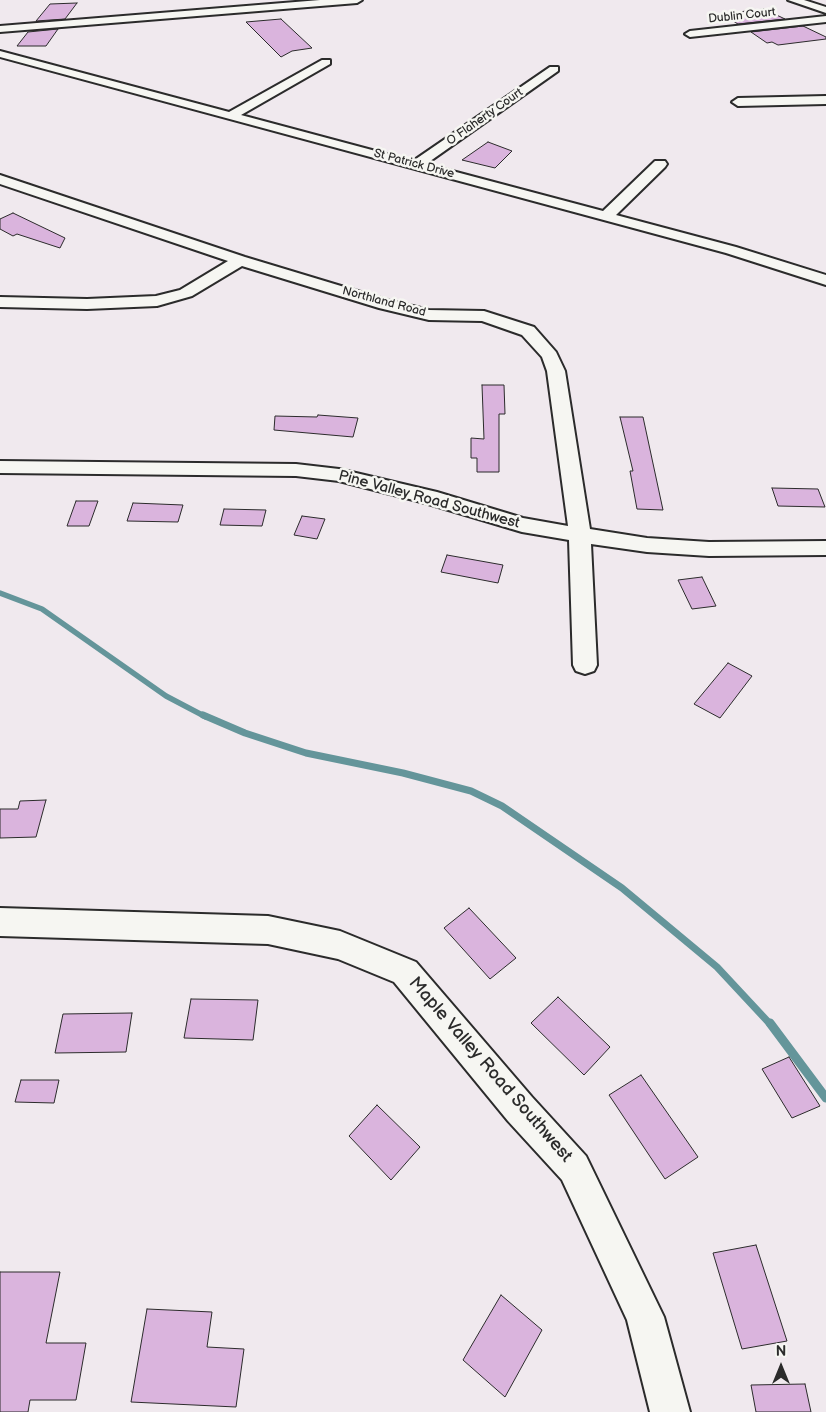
<!DOCTYPE html>
<style>
body{margin:0}
#map{position:relative;width:826px;height:1412px;overflow:hidden;background:#f0e9ee;font-family:"Balsamiq Sans",sans-serif}
canvas{display:block}
.north{position:absolute;left:756px;top:1342px;width:50px;height:50px;-webkit-text-stroke:4px #f6f6f2;paint-order:stroke;rotate:0deg;font-size:14px;font-weight:700;line-height:20px;text-align:center;color:#2b2b2b}
.north::after{content:'';display:block;margin:auto;width:18px;height:22px;background:#2b2b2b;clip-path:polygon(50% 0,100% 100%,50% 72%,0 100%)}
</style>
<div id="map">
<canvas width="826" height="1412"></canvas>
<div class="north">N</div>
</div>
<script>
const ctx = document.querySelector('canvas').getContext('2d');
ctx.lineJoin = 'round';
const poly = rows => new Path2D(rows.map(r => 'M' + r).join(''));
function stroke(path, color, width, dash) { ctx.strokeStyle = color; ctx.lineWidth = width; ctx.lineCap = dash ? 'butt' : 'round'; ctx.setLineDash(dash || []); ctx.stroke(path); }
function paint(path, color) { ctx.fillStyle = color; ctx.fill(path, 'evenodd'); }
function label(font, color, halo, rows, align = 'center') {
  ctx.font = font + ' "Balsamiq Sans",sans-serif'; ctx.lineWidth = 5; ctx.setLineDash([]); ctx.textBaseline = 'middle'; ctx.strokeStyle = halo; ctx.fillStyle = color; for (const [text, x, y, turn = 0] of rows) {
    ctx.save(); ctx.translate(x, y); ctx.rotate((+turn || 0) * Math.PI / 180); ctx.textAlign = isNaN(turn) ? turn : align; if (halo) ctx.strokeText(text, 0, 0); ctx.fillText(text, 0, 0); ctx.restore();
  }
}
const streamFar2 = poly([
 [0,593,42,609,166,696,206,717]
]);
const streamFar1 = poly([
 [203,715,245,733,306,753,403,773,471,791,502,806,622,888,717,967,771,1025]
]);
const stream = poly([
 [770,1023,826,1098]
]);
const building = poly([
 [77,3,65,19,36,21,50,4,77,3],
 [764,9,785,19,738,24,721,14,764,9],
 [281,19,312,48,292,51,281,57,246,22,281,19],
 [803,26,826,37,826,39,778,45,772,42,767,43,751,32,803,26],
 [58,29,46,46,17,46,28,32,58,29],
 [488,142,512,151,495,168,462,160,488,142],
 [13,213,65,238,60,248,17,234,13,236,0,229,0,219,13,213],
 [482,385,504,385,505,414,499,414,499,472,477,472,477,458,471,458,471,438,484,439,482,385],
 [318,415,358,418,353,437,274,430,275,416,317,417,318,415],
 [620,417,643,417,663,510,637,509,630,471,633,471,620,417],
 [772,488,818,489,825,507,778,506,772,488],
 [76,501,98,501,89,526,67,526,76,501],
 [133,503,183,505,178,522,127,521,133,503],
 [224,509,266,510,262,526,220,525,224,509],
 [302,516,325,519,317,539,294,535,302,516],
 [447,555,503,565,498,583,441,572,447,555],
 [702,577,716,606,692,609,678,580,702,577],
 [728,663,752,676,720,718,694,704,728,663],
 [46,800,36,837,0,838,0,809,18,809,20,801,46,800],
 [469,908,516,958,490,979,444,928,469,908],
 [558,997,610,1047,584,1075,531,1023,558,997],
 [191,999,258,1000,253,1040,184,1038,191,999],
 [132,1013,126,1052,55,1053,63,1014,132,1013],
 [789,1057,820,1106,792,1118,762,1069,789,1057],
 [641,1075,698,1157,665,1179,609,1095,641,1075],
 [21,1080,59,1080,54,1103,15,1102,21,1080],
 [377,1105,420,1147,391,1180,349,1136,377,1105],
 [756,1245,787,1341,742,1349,713,1253,756,1245],
 [0,1272,60,1272,46,1343,86,1343,76,1400,30,1400,28,1412,0,1412,0,1272],
 [501,1295,542,1330,505,1397,463,1360,501,1295],
 [147,1309,212,1312,207,1347,244,1349,236,1407,131,1402,147,1309],
 [805,1384,811,1412,756,1412,751,1385,805,1384]
]);
const minor = poly([
 [320,0,362,0,357,3,0,32,0,26,320,0],
 [788,0,804,0,826,7,826,13,788,0],
 [826,16,826,22,690,37,685,34,690,31,826,16],
 [0,51,229,112,322,60,330,60,330,64,241,115,413,161,550,67,558,67,558,71,426,164,603,211,655,161,665,161,667,164,665,167,616,215,736,247,826,275,826,285,726,253,0,57,0,51],
 [826,96,826,104,738,106,732,102,738,98,826,96],
 [0,175,245,257,384,299,429,310,484,311,534,327,556,352,565,371,590,529,647,538,709,542,826,541,826,555,709,556,647,552,591,544,597,665,594,671,585,674,576,671,573,665,569,540,522,532,425,503,339,481,296,476,0,473,0,461,296,464,339,469,437,492,523,518,568,526,547,371,542,357,522,335,482,321,429,320,379,308,242,266,192,296,157,306,87,309,0,307,0,297,87,299,156,296,180,290,228,261,0,184,0,175],
 [0,908,268,916,340,931,416,962,532,1097,586,1156,664,1317,690,1412,650,1412,627,1320,562,1180,508,1121,394,982,338,959,268,944,0,936,0,908]
]);
const farStreetnames = [
 ["Dublin Court",742,16,-6],
 ["O Flaherty Court",485,117,-35],
 ["St Patrick Drive",414,164,15],
 ["Northland Road",384,302,15]
];
const streetNames = [
 ["Pine Valley Road Southwest",429,500,15]
];
const nearStreetnames = [
 ["Maple Valley Road Southwest",490,1070,49]
];
stroke(streamFar2, '#64959a', 5.5);
stroke(streamFar1, '#64959a', 7);
stroke(stream, '#64959a', 9);
paint(building, '#dab4dd');
stroke(building, '#2b2b2b', 1);
stroke(minor, '#2b2b2b', 4);
paint(minor, '#f6f6f2');
label('12px', '#2b2b2b', '#f6f6f2', farStreetnames);
label('15px', '#2b2b2b', '#f6f6f2', streetNames);
label('18px', '#2b2b2b', '#f6f6f2', nearStreetnames);
</script>
